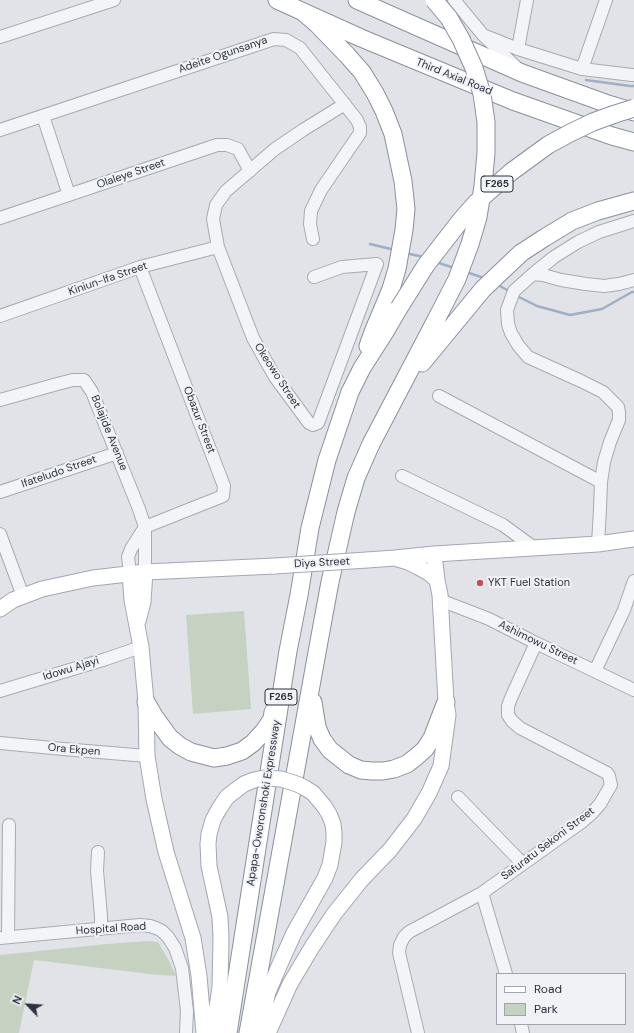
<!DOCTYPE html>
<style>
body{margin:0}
#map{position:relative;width:634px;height:1033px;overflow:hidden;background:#e1e3e9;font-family:"DM Sans",sans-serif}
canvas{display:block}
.legend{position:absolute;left:496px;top:973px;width:130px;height:52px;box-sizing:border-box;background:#f0f2f6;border:1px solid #a1a4ad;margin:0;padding:5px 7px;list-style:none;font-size:12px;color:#2a303f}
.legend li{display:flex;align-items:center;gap:8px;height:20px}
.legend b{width:20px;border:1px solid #a1a4ad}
.north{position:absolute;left:8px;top:985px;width:40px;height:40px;-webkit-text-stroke:3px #f0f2f6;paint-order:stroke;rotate:295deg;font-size:11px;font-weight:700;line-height:16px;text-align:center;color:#2a303f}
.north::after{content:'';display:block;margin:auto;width:14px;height:18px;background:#2a303f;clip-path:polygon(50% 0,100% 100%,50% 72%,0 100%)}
</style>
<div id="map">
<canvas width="634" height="1033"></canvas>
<ul class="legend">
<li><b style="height:5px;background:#fff"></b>Road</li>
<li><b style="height:11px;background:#c5d2c2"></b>Park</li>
</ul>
<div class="north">N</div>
</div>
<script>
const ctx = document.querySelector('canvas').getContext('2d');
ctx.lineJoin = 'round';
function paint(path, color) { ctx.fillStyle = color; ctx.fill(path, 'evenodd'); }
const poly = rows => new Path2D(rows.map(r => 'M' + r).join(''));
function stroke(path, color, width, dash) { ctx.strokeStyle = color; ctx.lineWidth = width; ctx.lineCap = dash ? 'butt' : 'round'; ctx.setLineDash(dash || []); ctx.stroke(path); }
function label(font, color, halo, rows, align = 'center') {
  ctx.font = font + ' "DM Sans",sans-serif'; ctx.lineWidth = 4; ctx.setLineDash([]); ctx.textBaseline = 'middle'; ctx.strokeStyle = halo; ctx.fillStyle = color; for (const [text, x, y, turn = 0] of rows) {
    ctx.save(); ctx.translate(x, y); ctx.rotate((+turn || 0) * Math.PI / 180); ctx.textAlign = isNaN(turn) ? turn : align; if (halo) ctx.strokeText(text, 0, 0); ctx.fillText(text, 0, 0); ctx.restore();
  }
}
const green = poly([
 [244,611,251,709,193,714,186,615],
 [147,941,158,942,169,961,176,976,158,975,34,960,19,1033,0,1033,0,955,107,944]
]);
const stream = poly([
 [586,80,630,86,634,86],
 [370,244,395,250],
 [405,253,424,257],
 [436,262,454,268],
 [466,272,484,278],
 [496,284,511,292],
 [517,296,537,306,570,315,602,309,632,292,634,292]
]);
const minor = poly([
 [454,0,483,35,515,66],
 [483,35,518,49,582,69,632,75,634,75],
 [0,37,114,0],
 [518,49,527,0],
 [582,69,606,0],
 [43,116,69,195],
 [0,130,274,39,286,40,300,48,357,120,360,127,360,133,321,190,311,211,310,224,313,239],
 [0,218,217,145,227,145,238,149,250,171],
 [533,274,554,257,578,242,599,232,634,221],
 [314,277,342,267,377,264,318,423,313,425,309,423,275,377,253,338,218,247,213,219,216,205,226,191,275,149,303,130,345,104],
 [0,316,140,267,218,247],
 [439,396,601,482],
 [0,400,61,383,73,380,84,380,92,392,139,509,145,527,145,572],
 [402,476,503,525,533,547],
 [0,492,117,453],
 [0,534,23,596],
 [598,544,600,509,601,482,604,462,610,442,619,420,619,413,618,407,603,392,581,381,528,357,518,345,511,333,508,324,507,310,514,291,533,274,543,275,561,280,586,284,604,286,619,284,634,280],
 [130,573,128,557,131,549,145,527,223,496,224,486,140,267],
 [440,600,489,619,536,643,634,690],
 [595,671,624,610,634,581],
 [0,691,106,659,141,647],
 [0,743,63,749,147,756],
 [458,797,523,864],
 [98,852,97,871,101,916,101,929],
 [482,893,506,974],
 [8,937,9,825],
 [0,938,140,925,150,926,156,928,162,931,168,937,175,948,182,968,187,1011,186,1033],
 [521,1024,523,1033],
 [418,1033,399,953,400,945,404,937,409,932,482,893,583,821,592,813,600,804,611,785,609,776,607,773,520,728,512,721,508,715,508,706,511,698,536,643]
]);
const major = poly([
 [398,559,408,562,418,567,429,573,437,580],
 [367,560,395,558,434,554,598,544,634,539],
 [130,573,132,600,141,647,146,702,147,756,154,799,166,852,193,938,199,976,204,1033],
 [0,609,13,600,42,589,93,578,145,572,275,566],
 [138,621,143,602,145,572],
 [213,1033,220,987,221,938,220,917,209,866,208,844,209,834,213,820,219,809,227,797,236,790],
 [258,1033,268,992,280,964,294,933,325,878,330,865,334,842,334,833,333,824,329,814,324,806],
 [268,1033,290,984,312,947,334,914,362,879,390,850,414,819,429,793,441,766,448,715,446,702,440,595,437,580,434,554]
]);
const highway = poly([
 [277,0,361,38,513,101,612,136,634,142],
 [357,0,402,20,522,73,605,103,634,112],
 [303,12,317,24,347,55,362,72,375,93,384,111,393,134,403,181,406,209,404,230,397,269,391,289,373,332,368,346],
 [422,363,431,352,483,289,521,253,544,238,572,221,598,211,634,201],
 [146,702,154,716,170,738,180,746,191,752,214,758,227,756,242,751,253,743,264,731,272,719,273,712],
 [313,702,317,727,322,739,330,750,349,765,361,770,372,771,383,771,394,769,407,764,416,757,425,749,432,738,446,702],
 [228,1033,288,651,299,595,310,528,327,460,350,392,362,368,385,332,399,308],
 [248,1033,318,647,330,582,346,512,356,478,371,444,438,316]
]);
const majorBridge = poly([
 [275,566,367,560],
 [236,790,244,784,254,780,264,778,281,779,297,784,305,788,313,793,324,806]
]);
const highwayBridge = poly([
 [434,0,449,18,461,39,474,68,482,94,486,122,486,153,483,186,478,217,470,244,457,279,438,316],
 [399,308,426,265,461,220,477,202,511,172,548,145,570,133,593,122,615,114,634,108]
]);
const markers = [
 [480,583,4,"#c54e58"]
];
const shields = [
 [497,184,32],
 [281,697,32]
];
const shieldNames = [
 ["F265",497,184],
 ["F265",281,697]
];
const streetNames = [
 ["Adeite Ogunsanya",223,55,-19],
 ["Third Axial Road",454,77,22],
 ["Olaleye Street",131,174,-19],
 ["Kiniun-Ifa Street",108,279,-19],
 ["Okeowo Street",277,376,57],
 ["Obazur Street",199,420,69],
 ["Bolajide Avenue",109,433,68],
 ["Ifateludo Street",59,472,-19],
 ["Diya Street",322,563,-3],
 ["Ashimowu Street",538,643,26],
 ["Idowu Ajayi",71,669,-17],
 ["Ora Ekpen",74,750,5],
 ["Apapa-Oworonshoki Expressway",264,803,-81],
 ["Safuratu Sekoni Street",548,844,-37],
 ["Hospital Road",111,929,-4]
];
const poiNames = [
 ["YKT Fuel Station",488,583]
];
paint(green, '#c5d2c2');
stroke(stream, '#9eafc6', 2.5);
stroke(minor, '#a6aab3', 14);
stroke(major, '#a1a7b4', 17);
stroke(highway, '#89909e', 19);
stroke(minor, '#f3f4f7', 12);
stroke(major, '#fff', 15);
stroke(highway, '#fff', 17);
stroke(majorBridge, '#a1a7b4', 17, []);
stroke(highwayBridge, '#89909e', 19, []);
stroke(majorBridge, '#fff', 15);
stroke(highwayBridge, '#fff', 17);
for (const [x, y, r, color] of markers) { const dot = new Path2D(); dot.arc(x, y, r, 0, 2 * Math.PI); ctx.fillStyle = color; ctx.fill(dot); stroke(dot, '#f0f2f6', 1.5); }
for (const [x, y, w] of shields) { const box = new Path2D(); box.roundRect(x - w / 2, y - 8, w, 16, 3); ctx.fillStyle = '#f0f2f6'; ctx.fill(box); stroke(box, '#2a303f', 1); }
label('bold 10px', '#2a303f', null, shieldNames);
label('11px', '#2a303f', '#f0f2f6', streetNames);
label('11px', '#2a303f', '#f0f2f6', poiNames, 'left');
</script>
